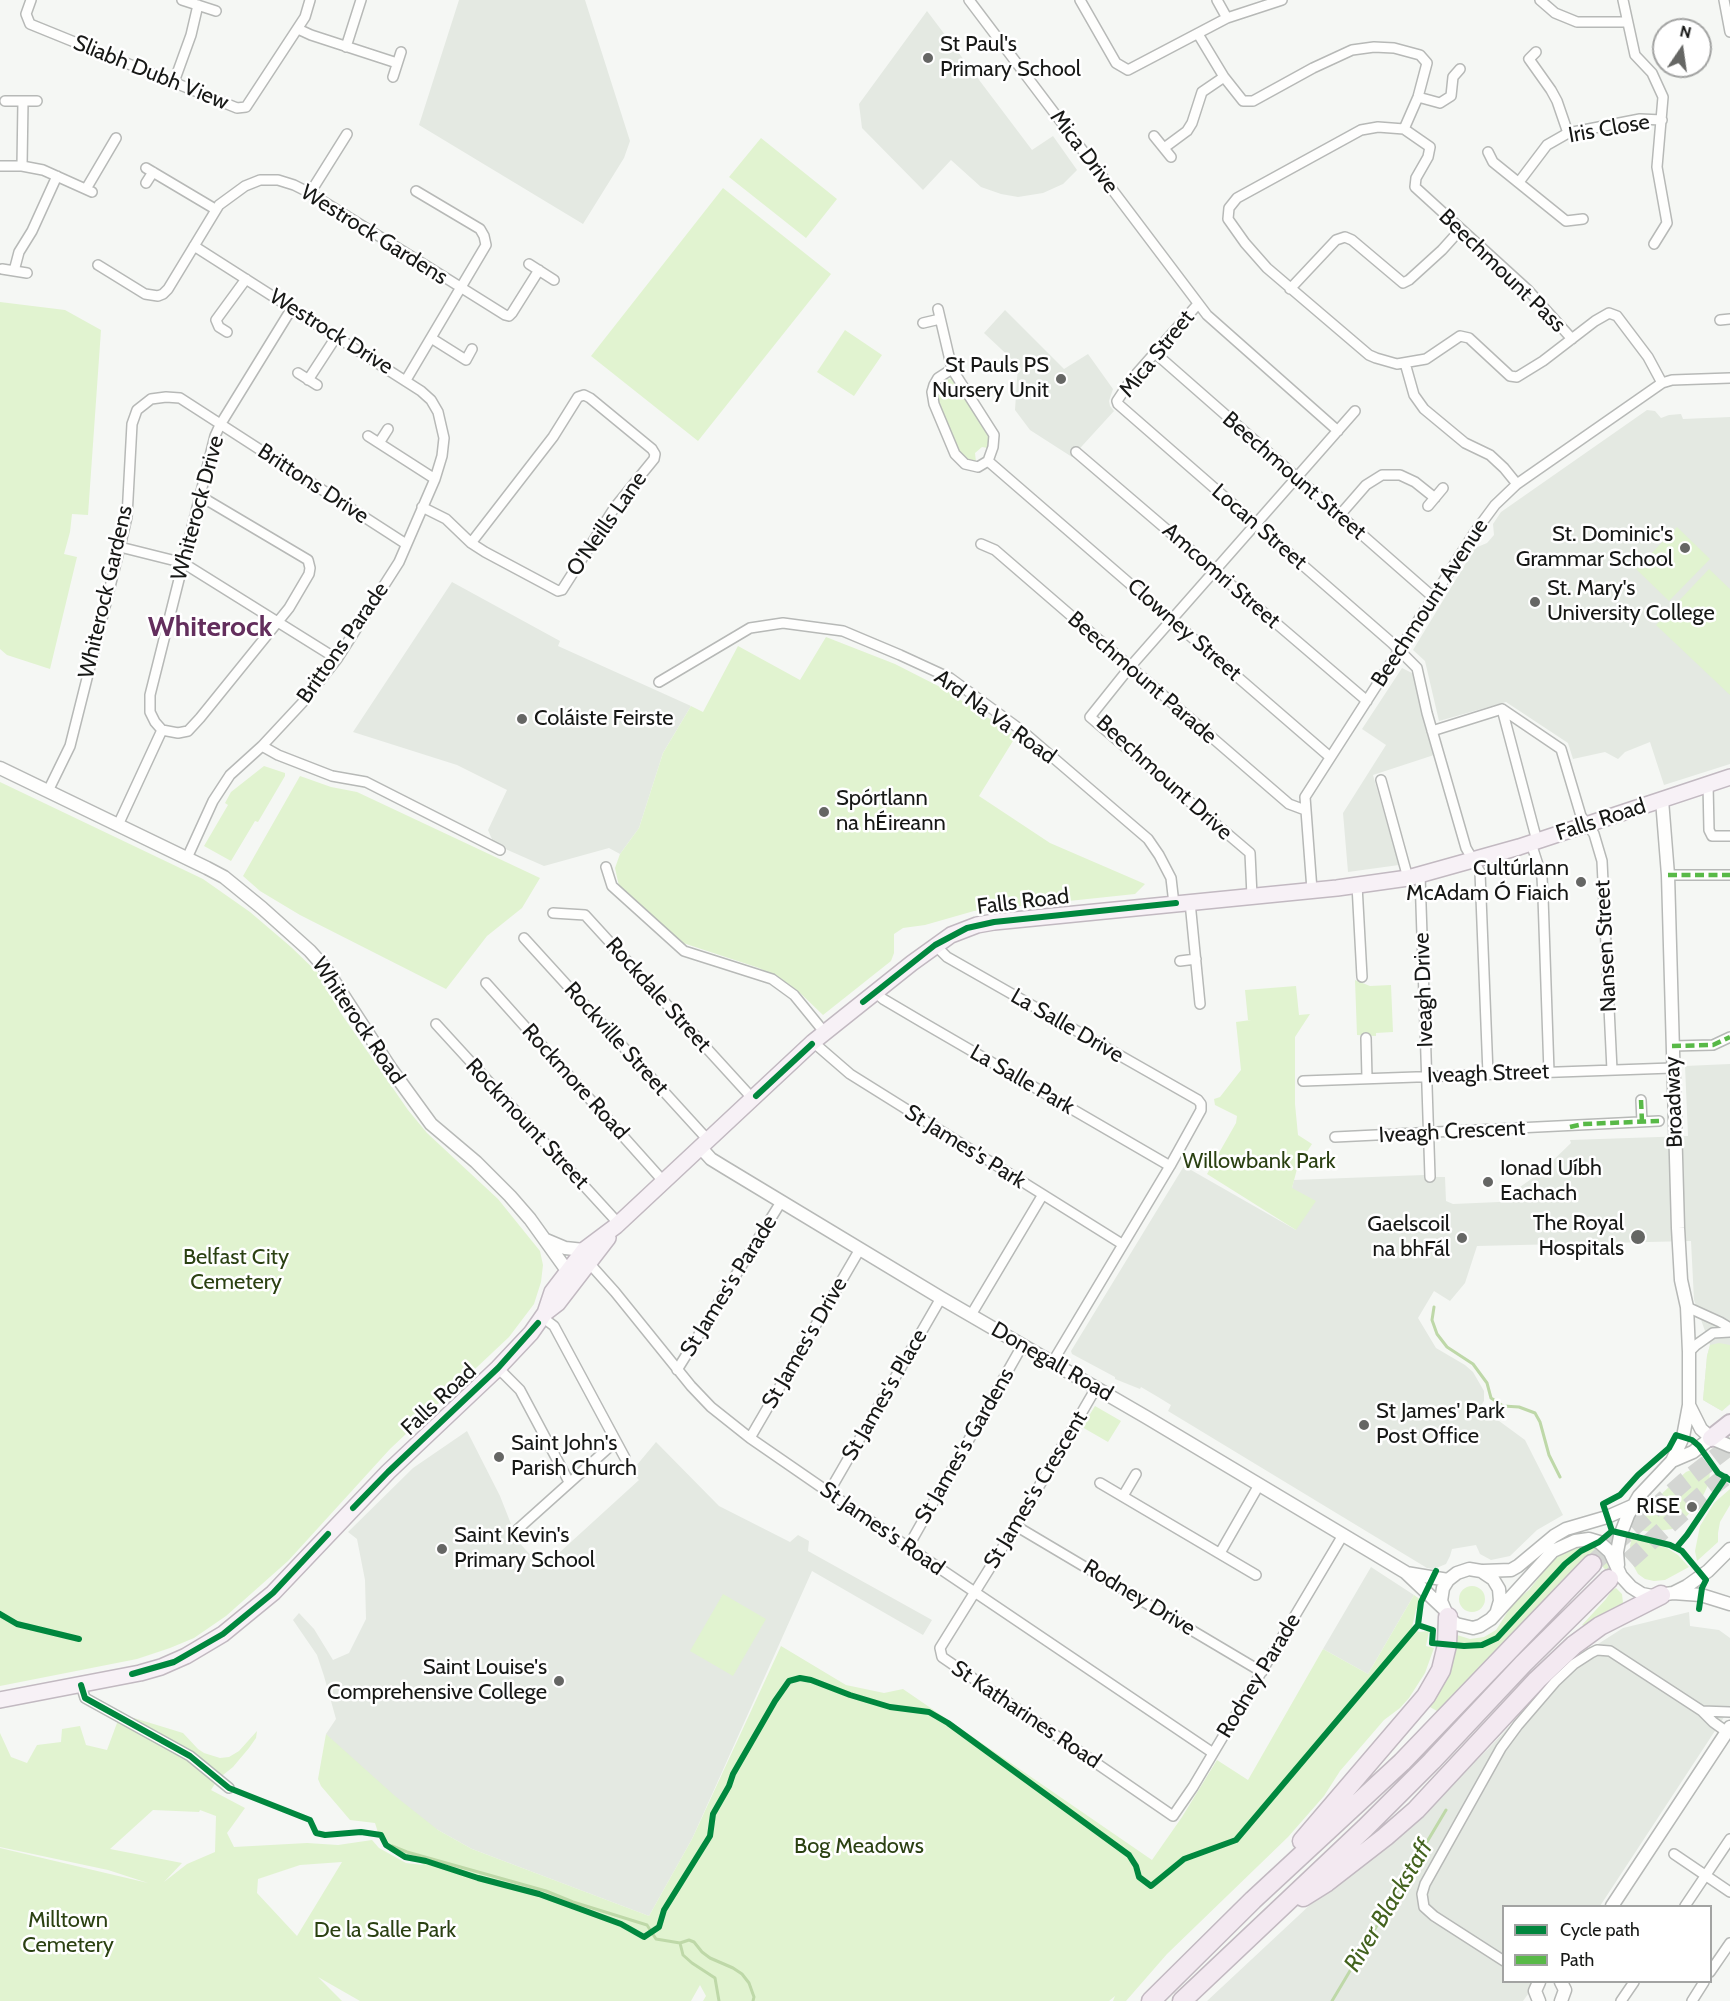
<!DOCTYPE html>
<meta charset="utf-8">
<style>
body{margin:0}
#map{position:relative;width:1730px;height:2001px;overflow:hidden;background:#f5f7f4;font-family:Cabin,sans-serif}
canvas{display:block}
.legend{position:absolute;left:1502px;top:1905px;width:210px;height:78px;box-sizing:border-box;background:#fff;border:2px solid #a2a3a2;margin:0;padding:8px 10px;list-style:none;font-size:18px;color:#171816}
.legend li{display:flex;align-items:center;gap:12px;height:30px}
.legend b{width:30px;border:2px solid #a2a3a2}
.north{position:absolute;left:1652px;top:18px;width:60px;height:60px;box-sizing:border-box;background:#fff;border:2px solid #a2a3a2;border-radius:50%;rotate:13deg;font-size:16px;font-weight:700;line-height:24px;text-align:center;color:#171816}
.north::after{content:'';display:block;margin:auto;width:21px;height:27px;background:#656664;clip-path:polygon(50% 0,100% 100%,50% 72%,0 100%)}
</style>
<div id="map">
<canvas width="1730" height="2001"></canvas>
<ul class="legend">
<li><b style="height:8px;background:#00873e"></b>Cycle path</li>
<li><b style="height:8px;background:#58b947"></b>Path</li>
</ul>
<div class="north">N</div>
</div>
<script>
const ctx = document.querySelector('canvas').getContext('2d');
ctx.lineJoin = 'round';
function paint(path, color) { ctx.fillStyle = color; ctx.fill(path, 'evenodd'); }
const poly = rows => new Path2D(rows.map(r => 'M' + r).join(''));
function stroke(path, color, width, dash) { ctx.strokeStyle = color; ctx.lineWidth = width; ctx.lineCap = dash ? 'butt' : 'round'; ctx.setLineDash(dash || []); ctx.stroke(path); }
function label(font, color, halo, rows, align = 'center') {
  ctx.font = font + ' Cabin,sans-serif'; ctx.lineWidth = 5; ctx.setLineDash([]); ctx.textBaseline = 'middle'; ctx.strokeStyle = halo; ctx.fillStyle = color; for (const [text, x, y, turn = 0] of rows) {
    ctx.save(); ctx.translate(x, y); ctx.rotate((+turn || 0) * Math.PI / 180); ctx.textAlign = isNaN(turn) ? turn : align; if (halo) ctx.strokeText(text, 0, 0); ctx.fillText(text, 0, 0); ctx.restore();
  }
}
const built = poly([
 [459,0,585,0,630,141,624,158,583,224,419,125],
 [927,11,1032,150,1053,136,1077,170,1063,184,1043,193,1018,197,1001,194,981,187,951,160,923,190,862,128,859,104],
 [1005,310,1064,369,1088,354,1113,389,1109,401,1110,406,1114,411,1072,457,1030,430,1015,410,1018,365,984,333],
 [1647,410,1655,411,1661,418,1669,415,1681,414,1683,419,1730,417,1730,764,1664,785,1650,742,1625,752,1618,759,1605,752,1573,759,1568,743,1506,702,1439,721,1425,661,1413,650,1475,548,1487,543,1494,535,1493,524,1501,512],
 [452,582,560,641,558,646,691,706,663,753,639,828,620,854,609,848,544,866,494,844,488,830,507,790,457,765,353,732],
 [1402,668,1414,674,1434,755,1373,775,1399,865,1348,872,1343,813,1386,745,1362,729],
 [1730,1064,1730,1404,1722,1411,1703,1400,1707,1356,1710,1345,1694,1300,1691,1241,1477,1246,1465,1283,1450,1301,1434,1291,1418,1318,1436,1348,1465,1365,1473,1372,1484,1391,1484,1401,1480,1407,1525,1440,1563,1515,1537,1530,1510,1556,1491,1560,1480,1554,1476,1545,1452,1549,1450,1556,1446,1564,1434,1569,1427,1568,1168,1411,1171,1405,1158,1397,1141,1387,1140,1389,1115,1379,1115,1377,1072,1354,1071,1351,1184,1166,1296,1230,1292,1188,1294,1180,1424,1175,1425,1177,1445,1177,1446,1201,1453,1204,1499,1202,1541,1172,1571,1143,1570,1140,1688,1136,1685,1066],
 [467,1431,500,1496,511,1524,506,1528,534,1559,549,1562,639,1480,631,1472,656,1442,719,1506,790,1542,798,1535,809,1541,808,1551,932,1620,923,1635,812,1571,692,1839,649,1916,472,1849,393,1805,360,1774,326,1734,336,1719,324,1676,317,1655,293,1620,299,1613,314,1629,333,1660,349,1653,366,1619,365,1580,357,1539,348,1532,413,1468],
 [1371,1567,1414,1595,1368,1674,1323,1649],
 [1689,1612,1690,1626,1719,1630,1730,1638,1730,1708,1600,1906,1504,1906,1504,1982,1537,1982,1523,2001,1207,2001,1327,1889,1408,1824,1488,1749,1570,1662,1623,1628]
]);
const green = poly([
 [761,138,837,199,806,238,729,177],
 [723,188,831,274,698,441,591,356],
 [0,302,65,310,101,330,88,515,72,514,70,532,64,554,77,557,50,669,7,655,0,649],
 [845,330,882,355,854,396,817,372],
 [952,378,955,380,990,438,988,448,982,447,975,453,976,462,967,459,955,446,941,410,937,394,939,387,942,381],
 [1677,527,1710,559,1669,601,1636,569],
 [1709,569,1730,589,1730,695,1656,625],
 [826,637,895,664,944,689,1016,736,979,796,1050,843,1145,884,1135,894,974,911,925,925,903,928,894,934,894,953,891,961,823,1015,798,991,781,979,759,968,680,942,619,886,615,868,620,854,639,828,663,753,691,706,703,712,738,646,800,680],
 [264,766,285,773,285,776,258,822,255,821,231,861,204,846,228,805,225,803,231,792],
 [300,776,331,787,357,792,540,878,522,908,487,936,446,989,300,915,260,891,243,876],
 [0,782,203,879,250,912,291,947,319,974,340,1012,408,1110,427,1133,498,1199,540,1251,543,1265,541,1282,534,1304,509,1337,390,1449,288,1561,226,1616,194,1638,170,1648,137,1659,0,1686],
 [1355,980,1370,986,1391,985,1393,1032,1376,1033,1376,1036,1357,1035],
 [1296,986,1299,1015,1310,1014,1295,1037,1295,1104,1298,1135,1312,1144,1298,1165,1292,1188,1316,1201,1296,1230,1207,1174,1236,1123,1237,1116,1215,1105,1214,1099,1220,1097,1241,1070,1236,1022,1251,1020,1248,1020,1245,990],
 [1719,1343,1730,1345,1730,1404,1722,1411,1703,1400,1707,1356,1710,1345],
 [1095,1406,1121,1421,1108,1442,1082,1427],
 [1705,1464,1710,1472,1709,1483,1701,1500,1679,1525,1672,1529,1651,1532,1635,1529,1650,1505,1671,1485,1686,1472],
 [1730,1489,1730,1505,1720,1522,1718,1533,1718,1542,1697,1561,1695,1551,1700,1526,1714,1503],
 [1632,1537,1667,1548,1678,1555,1689,1567,1665,1580,1654,1581,1645,1579,1638,1574,1633,1565,1630,1546],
 [1587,1545,1598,1548,1605,1555,1610,1574,1600,1564,1587,1561,1581,1562,1437,1711,1428,1706,1454,1653,1457,1635,1470,1639,1484,1637,1496,1630,1514,1602,1529,1590,1540,1576,1541,1572,1558,1554,1568,1547],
 '1459 1599a13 13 0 1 1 26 0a13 13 0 1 1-26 0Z',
 [1616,1588,1622,1594,1623,1603,1584,1626,1582,1625,1606,1599,1612,1590],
 [723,1594,766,1619,733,1676,690,1651],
 [1414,1595,1421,1600,1416,1610,1412,1627,1419,1632,1429,1631,1426,1646,1434,1648,1425,1673,1409,1698,1400,1708,1384,1720,1340,1771,1324,1796,1288,1837,1167,1954,1126,2001,1113,2001,1115,1996,1109,2001,703,2001,706,1996,700,1985,691,2001,360,2001,318,1977,342,2001,0,2001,0,1848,148,1883,108,1870,0,1847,0,1733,11,1757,27,1763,37,1745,61,1742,62,1729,80,1726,86,1745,107,1750,117,1723,134,1718,183,1733,198,1749,204,1753,220,1758,229,1757,239,1751,257,1731,256,1738,249,1748,233,1767,218,1779,211,1790,245,1808,227,1833,234,1847,307,1843,338,1845,372,1840,379,1848,406,1863,424,1865,380,1839,375,1823,350,1820,321,1786,318,1779,326,1734,395,1796,438,1830,472,1849,649,1916,692,1839,781,1646,846,1685,884,1693,903,1689,1152,1860,1182,1817,1217,1760,1248,1780,1323,1649,1368,1674],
 [153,1810,199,1812,200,1810,216,1816,215,1852,187,1864,164,1882,182,1863,110,1849],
 [342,1862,297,1936,257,1893,258,1879,300,1865]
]);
const stream = poly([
 [1434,1307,1432,1320,1437,1334,1447,1347,1473,1364,1487,1383,1491,1398,1503,1406,1519,1407,1535,1413,1540,1422,1549,1455,1560,1477],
 [392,1846,407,1852,546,1891,573,1902,647,1925,656,1939,680,1943,689,1940,694,1942,702,1952,710,1958,733,1968,742,1974,749,1983,754,1997,753,2001],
 [680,1943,683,1955,692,1963,715,1978,719,2001],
 [1332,2001,1446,1810]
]);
const motorwayTunnel = poly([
 [1592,1564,1685,1481,1730,1446],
 [1609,1579,1702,1495,1730,1473]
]);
const minor = poly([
 [31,0,26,14,30,24,237,108,246,107,305,17,310,0],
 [182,0,216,11],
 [969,0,1207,315,1338,431],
 [1080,0,1116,63,1128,70,1227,18,1282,0],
 [1217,0,1227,18],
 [1540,0,1555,13,1577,22,1627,22],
 [1623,0,1635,55,1652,73,1663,97,1657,167,1667,223,1654,244],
 [1724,0,1730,32],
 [298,29,311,35,397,63],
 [1198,34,1224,77,1243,101,1253,101,1313,68,1352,50,1374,47,1394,48,1420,55,1427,63,1418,97,1404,129],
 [346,47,361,0],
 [1536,52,1529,59,1551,90,1557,101,1568,133],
 [393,77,401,52],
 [174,82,191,35,198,5],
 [1418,97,1440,103,1451,96,1453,77,1460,69],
 [5,101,37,101],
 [1154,136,1171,157],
 [1164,148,1187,131,1192,123,1202,92,1224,77],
 [1488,152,1493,162,1566,221,1583,219],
 [0,166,22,166,43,170,92,192],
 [22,166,23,101],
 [146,168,215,209],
 [1519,182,1547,145,1568,133,1640,119,1662,120],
 [146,183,153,172],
 [86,189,116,138],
 [310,193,347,134],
 [529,264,554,280],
 [98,265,145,294,158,296,163,294,168,289,219,205,245,186,260,180,278,180,294,185,310,193,505,315,509,316,512,313,539,270],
 [2,269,27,273],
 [14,271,19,252,32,231,57,176],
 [1290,289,1336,240,1345,237,1352,240,1403,283,1409,280,1442,250,1460,230],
 [1198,304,1131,380,1117,401,1118,404,1392,643,1417,668,1427,713,1466,848,1480,872,1488,1074],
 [938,309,952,369],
 [1720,320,1730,319],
 [923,323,940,319],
 [227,332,219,327,216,320,246,279],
 [431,338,466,360,472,349],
 [1572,339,1528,290,1415,187,1416,178,1428,157,1430,147,1404,129,1378,127,1361,130,1237,198,1229,208,1228,219,1245,243,1267,268,1369,355,1376,358,1397,364,1426,359,1460,336,1469,338,1510,376,1517,377,1543,361,1595,321,1609,313,1617,316,1648,357,1662,383],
 [1155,353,1433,597],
 [1405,363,1414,395,1424,409,1465,443,1490,455,1504,468,1517,484],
 [952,369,994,435,993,447,988,461,978,467,965,464,955,454,934,404,932,392,934,385,938,378,952,369],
 [298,373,317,385],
 [308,380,336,337],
 [406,380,486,245,484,236,480,229,416,191],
 [368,436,435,479],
 [379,443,388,429],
 [1076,452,1367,701],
 [988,461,1330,757],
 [1428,506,1443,488],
 [422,507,446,519,471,543,485,552,558,591,562,590,615,507,654,459,655,454,652,449,590,398,584,395,578,397,553,437,471,543],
 [1339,516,1366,485,1382,475,1400,475,1415,482,1435,498],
 [981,544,995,550,1289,804,1305,810],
 [120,547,180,562,188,566,337,659],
 [659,682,750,628,783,623,843,631,900,655,950,678,1021,730,1148,839,1159,855,1171,878,1174,904],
 [1502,709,1537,841],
 [162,730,178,733,188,731,200,718,289,608,309,574,310,568,308,560,200,496],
 [1432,731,1502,709,1561,749,1581,816,1594,834,1602,861,1612,1070],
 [262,746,278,755,332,776,366,782,500,850],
 [1381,780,1408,878],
 [1708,784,1709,830,1712,836,1730,836],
 [48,791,70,746,120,547,127,517,132,424,137,410,151,399,166,397,180,398,406,544],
 [118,825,162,730,155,722,150,712,150,695,215,436,220,425,292,308],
 [1531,843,1542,877,1543,897,1549,1072],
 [187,858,213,801,230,775,262,746,303,702,337,659,399,562,435,479,442,456,444,438,438,412,431,400,421,391,194,246],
 [606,867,612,886,684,951,772,979,794,995,825,1033],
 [1420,875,1430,1177],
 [1668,875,1730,875],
 [1357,885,1362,977],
 [1312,890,1305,797,1475,532,1495,505,1517,484,1662,383,1672,380,1730,378],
 [1252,896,1250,853,1090,717,1130,667,1355,411],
 [1190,902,1200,1004],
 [553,913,585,915,753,1099],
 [524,938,708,1140],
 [935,945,947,957,1198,1100,1201,1104,1201,1110,1170,1166,1052,1363],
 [1180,961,1196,959],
 [486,983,664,1182],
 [876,993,883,999,922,1022,1170,1166],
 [436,1024,619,1224],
 [1366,1038,1367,1078],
 [813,1042,850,1074,1122,1244],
 [1672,1046,1713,1045,1730,1037],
 [1303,1081,1672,1068],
 [1641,1100,1642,1122],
 [1335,1137,1659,1121],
 [589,1263,615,1292,691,1386,711,1407,750,1438,908,1547,1213,1753],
 [1687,1307,1720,1322,1730,1328],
 [971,1315,1042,1196],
 [542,1317,554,1326,625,1458],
 [1689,1352,1696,1345,1713,1333,1730,1332],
 [498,1368,520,1390,569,1482],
 [677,1370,781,1202],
 [1096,1388,1016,1526,940,1648,942,1657,1173,1816,1193,1787,1343,1535],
 [750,1438,860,1249],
 [1100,1483,1256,1575],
 [829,1492,941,1298],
 [1123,1496,1136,1474],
 [1016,1526,1262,1672],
 [518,1529,615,1442],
 [908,1547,1022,1346],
 [1220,1553,1259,1485],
 [81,1685,85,1698,190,1756,229,1788],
 [1702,1711,1730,1712],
 [1674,1854,1730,1892],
 [1685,1906,1730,1839],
 [1504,1961,1434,1916,1424,1907,1422,1894,1425,1884,1501,1748,1518,1725,1555,1682,1574,1664,1591,1653,1597,1650,1610,1651,1702,1711,1713,1722,1727,1732],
 [1710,1972,1730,1943],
 [1621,2001,1634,1982],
 [1692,2001,1704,1982]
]);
const tertiary = poly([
 [0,768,207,868,224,877,262,908,310,951,326,969,391,1069,431,1124,476,1162,510,1196,530,1219,563,1265,575,1276],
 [1662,800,1668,875,1678,1228,1681,1280,1687,1307,1689,1352,1689,1405,1683,1437,1672,1461],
 [701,1148,711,1159,724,1167,941,1298,1146,1417,1405,1572,1443,1608],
 [546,1240,565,1248,584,1250],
 [1689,1405,1701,1429,1711,1438,1730,1446],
 [1618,1565,1617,1552,1620,1536,1628,1515,1639,1496,1672,1461,1693,1452,1711,1438],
 [1483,1571,1511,1570,1518,1566,1554,1536,1566,1529,1607,1517,1632,1506],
 [1406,1573,1448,1580],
 [1673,1593,1701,1595,1730,1604],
 [1497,1611,1500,1601,1499,1589,1493,1579,1481,1571,1469,1569,1457,1573,1448,1580,1443,1588,1441,1601,1448,1617,1456,1624,1473,1628,1480,1626,1491,1619,1553,1551,1575,1541,1589,1539,1599,1542,1610,1552,1621,1576,1631,1587,1642,1594,1652,1596,1673,1593,1687,1586,1708,1571,1730,1549],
 [1612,1906,1730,1727],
 [1539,1982,1535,1991,1539,2001],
 [1561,2001,1565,1990,1561,1982]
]);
const primary = poly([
 [545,1313,552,1292,584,1250,616,1226,813,1042,912,963,951,935,977,925,994,922,1337,888,1408,878,1519,847,1730,777],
 [0,1700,140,1673,161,1667,186,1656,223,1634,273,1593,388,1472,498,1368,531,1333,545,1313,558,1303,608,1238]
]);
const trunk = poly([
 [1711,1438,1730,1423]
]);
const motorway = poly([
 [1302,1841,1426,1696,1441,1670,1447,1645,1448,1617],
 [1303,1897,1327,1882,1385,1837,1416,1810,1537,1680,1574,1645,1600,1626,1661,1595],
 [1151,2001,1253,1900,1402,1762,1592,1564],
 [1182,2001,1365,1828,1432,1761,1523,1664,1609,1579]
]);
const quiet = poly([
 [1668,875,1730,875],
 [1672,1046,1713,1045,1730,1037],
 [1641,1100,1642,1122],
 [1570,1127,1583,1124,1659,1121]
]);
const cycleway = poly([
 [863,1002,935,945,967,928,994,922,1176,903],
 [756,1096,812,1044],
 [353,1508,388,1472,498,1368,538,1323],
 [1612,1531,1603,1504,1620,1495,1638,1475,1669,1448,1676,1435,1692,1440,1699,1446,1718,1473,1730,1480],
 [1676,1548,1687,1535,1726,1477],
 [0,1614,17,1624,79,1639],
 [1418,1625,1433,1630,1432,1643,1464,1646,1482,1645,1497,1638,1565,1564,1581,1551,1599,1542,1612,1531,1670,1545,1682,1551,1706,1580,1702,1588,1699,1609],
 [132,1674,174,1662,223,1634,273,1593,328,1534],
 [81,1685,85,1698,190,1756,229,1788,310,1820,316,1833,325,1835,361,1832,381,1835,386,1845,405,1857,426,1861,478,1878,539,1894,621,1924,644,1937,659,1927,664,1910,710,1836,713,1814,729,1786,733,1774,775,1701,789,1681,800,1678,811,1680,850,1695,890,1707,929,1712,948,1723,1129,1855,1136,1866,1139,1877,1151,1886,1184,1859,1236,1840,1418,1625,1421,1602,1436,1571]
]);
const markers = [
 [928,58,6,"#656664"],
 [1061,379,6,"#656664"],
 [1685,548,6,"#656664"],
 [1535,602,6,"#656664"],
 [522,719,6,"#656664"],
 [824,812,6,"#656664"],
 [1581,882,6,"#656664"],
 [1488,1182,6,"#656664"],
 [1638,1237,8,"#656664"],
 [1462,1238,6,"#656664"],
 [1364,1425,6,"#656664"],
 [499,1457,6,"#656664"],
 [1692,1507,6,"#656664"],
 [442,1549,6,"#656664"],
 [559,1681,6,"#656664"]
];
const poiNames = [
 ["St Paul's",940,45],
 ["Primary School",940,70],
 ["St Pauls PS",1049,366,"right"],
 ["Nursery Unit",1049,391,"right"],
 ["St. Dominic's",1673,535,"right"],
 ["Grammar School",1673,560,"right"],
 ["St. Mary's",1547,589],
 ["University College",1547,614],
 ["Coláiste Feirste",534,719],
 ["Spórtlann",836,799],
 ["na hÉireann",836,824],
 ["Cultúrlann",1569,869,"right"],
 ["McAdam Ó Fiaich",1569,894,"right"],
 ["Ionad Uíbh",1500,1169],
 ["Eachach",1500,1194],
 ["The Royal",1624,1224,"right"],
 ["Hospitals",1624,1249,"right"],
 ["Gaelscoil",1450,1225,"right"],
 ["na bhFál",1450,1250,"right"],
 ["St James' Park",1376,1412],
 ["Post Office",1376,1437],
 ["Saint John's",511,1444],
 ["Parish Church",511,1469],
 ["RISE",1680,1507,"right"],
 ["Saint Kevin's",454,1536],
 ["Primary School",454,1561],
 ["Saint Louise's",547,1668,"right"],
 ["Comprehensive College",547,1693,"right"]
];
const streetNames = [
 ["Sliabh Dubh View",151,73,22],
 ["Iris Close",1609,129,-10],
 ["Mica Drive",1084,152,53],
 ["Westrock Gardens",374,235,32],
 ["Beechmount Pass",1502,271,44],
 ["Westrock Drive",331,332,32],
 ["Mica Street",1157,354,-51],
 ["Beechmount Street",1294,476,41],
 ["Brittons Drive",313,484,33],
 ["Whiterock Drive",198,508,-75],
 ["O'Neills Lane",607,524,-55],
 ["Locan Street",1259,527,41],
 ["Amcomri Street",1221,576,41],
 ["Whiterock Gardens",106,592,-77],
 ["Beechmount Avenue",1430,603,-57],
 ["Clowney Street",1184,630,41],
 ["Brittons Parade",343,643,-55],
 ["Beechmount Parade",1142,678,41],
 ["Ard Na Va Road",995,717,36],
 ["Beechmount Drive",1164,778,42],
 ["Falls Road",1601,820,-18],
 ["Falls Road",1023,902,-7],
 ["Nansen Street",1606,946,-93],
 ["Iveagh Drive",1424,990,-92],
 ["Rockdale Street",658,995,48],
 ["Whiterock Road",358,1021,56],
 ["La Salle Drive",1067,1026,30],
 ["Rockville Street",616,1039,48],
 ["Iveagh Street",1488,1074,-2],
 ["La Salle Park",1022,1080,30],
 ["Rockmore Road",575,1082,48],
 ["Broadway",1674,1102,-92],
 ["Rockmount Street",527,1124,47],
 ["Iveagh Crescent",1452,1132,-3],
 ["St James's Park",965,1147,32],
 ["St James's Parade",729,1286,-58],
 ["St James's Drive",805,1343,-60],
 ["Donegall Road",1052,1362,30],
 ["St James's Place",885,1395,-60],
 ["Falls Road",439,1400,-43],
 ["St James's Gardens",965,1446,-60],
 ["St James's Crescent",1036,1490,-59],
 ["St James's Road",882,1529,35],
 ["Rodney Drive",1139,1598,31],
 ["Rodney Parade",1259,1676,-59],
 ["St Katharines Road",1026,1715,34]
];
const parkNames = [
 ["Willowbank Park",1259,1162],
 ["Belfast City",236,1258],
 ["Cemetery",236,1283],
 ["Bog Meadows",859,1847],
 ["Milltown",68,1921],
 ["Cemetery",68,1946],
 ["De la Salle Park",385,1931]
];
const waterNames = [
 ["River Blackstaff",1389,1906,-59]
];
const districtNames = [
 ["Whiterock",210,628]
];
paint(built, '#e4e9e2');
paint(green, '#e1f3d0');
stroke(stream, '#bed8a8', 3);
stroke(motorwayTunnel, '#d4d6d3', 18, [18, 9]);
stroke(minor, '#b7b9b7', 12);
stroke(tertiary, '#b7b9b7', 15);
stroke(primary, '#c2b9c1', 18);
stroke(trunk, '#c2b9c1', 20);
stroke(motorway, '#c2b9c1', 21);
stroke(minor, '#fefefd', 9);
stroke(tertiary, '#fefefd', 12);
stroke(primary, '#f7f1f6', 15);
stroke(trunk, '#f5edf4', 16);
stroke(motorway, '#f3e9f1', 18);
stroke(quiet, '#58b947', 4.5, [9, 4.5]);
stroke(cycleway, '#00873e', 6);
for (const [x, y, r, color] of markers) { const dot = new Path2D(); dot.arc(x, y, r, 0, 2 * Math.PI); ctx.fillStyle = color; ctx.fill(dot); stroke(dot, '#fff', 2); }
label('22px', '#171816', '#fff', poiNames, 'left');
label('22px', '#171816', '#fff', streetNames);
label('22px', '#2b4112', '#fff', parkNames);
label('italic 24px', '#43621e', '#fff', waterNames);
label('bold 28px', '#632e5d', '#fff', districtNames);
</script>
